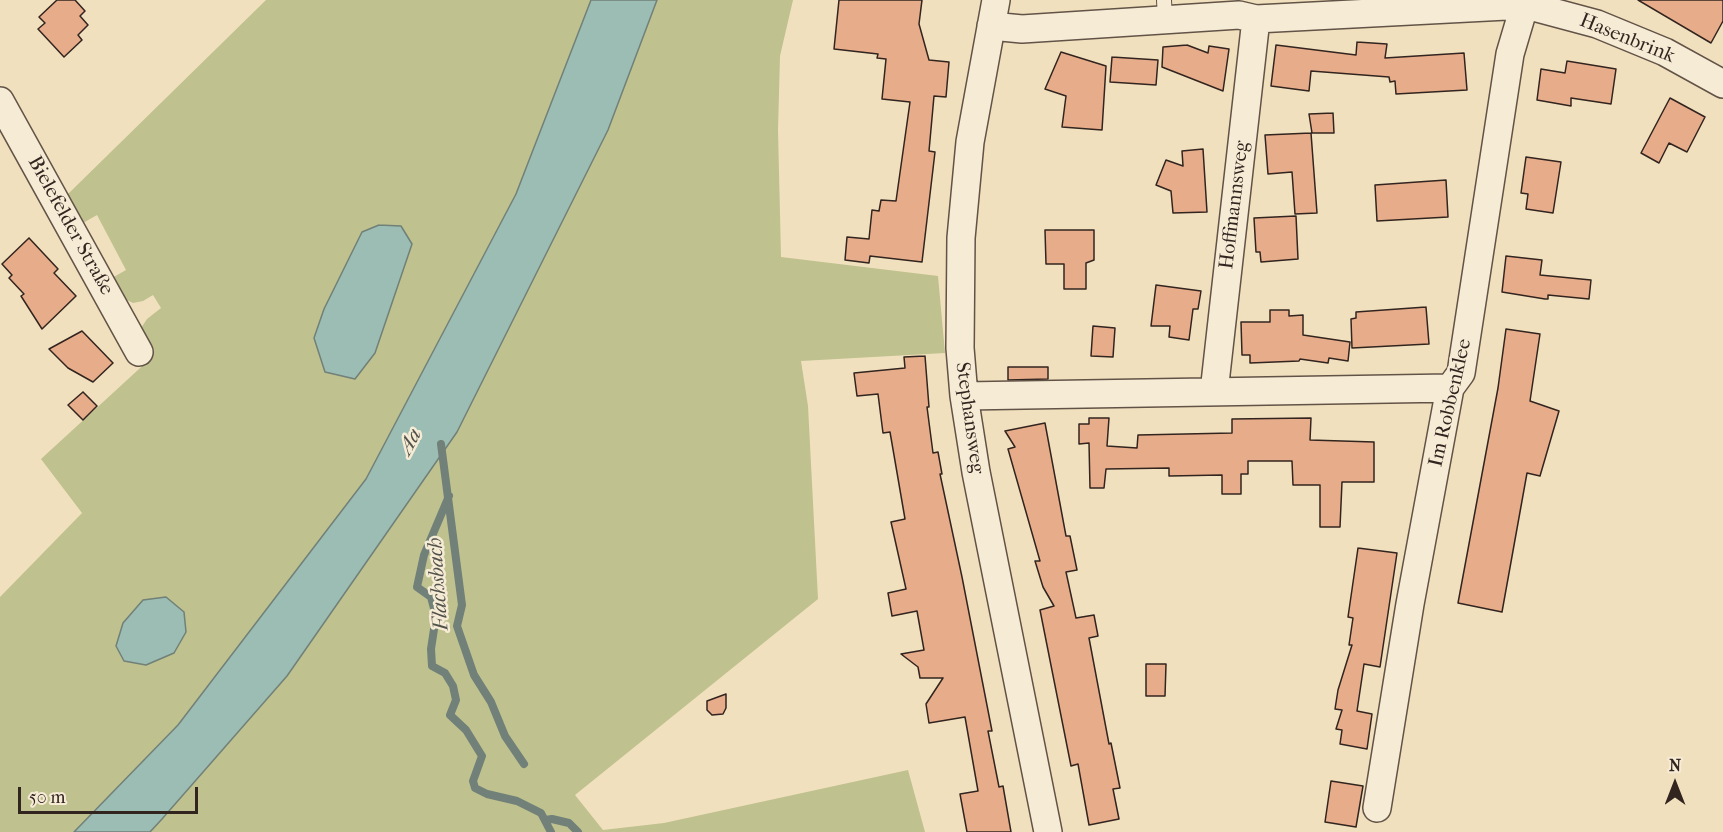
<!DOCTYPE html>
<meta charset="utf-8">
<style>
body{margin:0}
#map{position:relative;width:1723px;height:832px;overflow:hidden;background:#f1e0be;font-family:"IM FELL French Canon",serif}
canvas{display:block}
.north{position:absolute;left:1645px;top:754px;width:60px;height:60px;-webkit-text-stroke:4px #f6ebd5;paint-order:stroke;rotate:0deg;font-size:16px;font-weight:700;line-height:24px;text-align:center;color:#32241f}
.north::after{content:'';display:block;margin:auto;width:21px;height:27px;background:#32241f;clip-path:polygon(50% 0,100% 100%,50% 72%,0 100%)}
.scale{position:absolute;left:18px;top:787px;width:180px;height:27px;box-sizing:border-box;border:3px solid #32241f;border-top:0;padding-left:8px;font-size:18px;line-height:21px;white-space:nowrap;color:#32241f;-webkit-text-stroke:4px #f6ebd5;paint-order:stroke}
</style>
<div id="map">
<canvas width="1723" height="832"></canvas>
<div class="north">N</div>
<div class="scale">50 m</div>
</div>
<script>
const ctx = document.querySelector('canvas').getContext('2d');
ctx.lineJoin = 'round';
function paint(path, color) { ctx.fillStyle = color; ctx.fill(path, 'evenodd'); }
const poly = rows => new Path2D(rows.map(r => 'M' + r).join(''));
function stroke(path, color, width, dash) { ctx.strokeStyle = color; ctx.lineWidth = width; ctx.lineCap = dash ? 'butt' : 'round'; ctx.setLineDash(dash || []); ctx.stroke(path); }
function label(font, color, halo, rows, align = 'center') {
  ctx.font = font + ' "IM FELL French Canon",serif'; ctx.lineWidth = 5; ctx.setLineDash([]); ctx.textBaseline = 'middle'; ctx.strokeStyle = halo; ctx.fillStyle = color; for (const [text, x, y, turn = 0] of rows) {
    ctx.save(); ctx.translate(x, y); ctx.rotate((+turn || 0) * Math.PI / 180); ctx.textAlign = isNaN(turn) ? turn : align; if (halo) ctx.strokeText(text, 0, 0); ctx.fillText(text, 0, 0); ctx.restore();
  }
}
const green = poly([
 [266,0,591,0,516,194,366,479,178,725,74,832,0,832,0,597,82,513,41,459,151,358,141,336,141,328,147,319,161,308,153,295,143,301,133,303,121,297,112,278,126,270,97,215,83,223,68,194],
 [657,0,793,0,780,56,778,130,781,257,938,276,945,353,801,361,808,406,818,599,575,795,603,830,664,823,908,770,925,832,150,832,287,676,457,432,608,130]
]);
const water = poly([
 [591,0,657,0,608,130,457,432,287,676,162,819,150,832,74,832,178,725,366,479,516,194,591,0],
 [379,225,401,226,412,244,375,353,355,379,325,372,314,338,324,309,362,232,379,225],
 [166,597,184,612,186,632,174,653,146,665,124,661,116,646,123,623,143,600,166,597]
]);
const stream = poly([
 [441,444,462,605,457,626,474,675,491,702,505,736,524,764],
 [449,496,424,555,417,587,431,597,436,616,431,649,432,666,445,673,453,686,456,700,450,715,466,730,482,756,473,781,475,788,487,794,517,801,541,813,551,832],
 [545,820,552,819,569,823,578,832]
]);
const building = poly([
 [57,0,75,0,85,11,80,16,88,25,78,35,82,40,64,57,38,29,45,23,39,17,57,0],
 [839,0,922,0,919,24,929,60,949,62,946,97,934,96,929,151,935,152,922,262,870,256,869,263,845,260,847,237,869,239,872,210,879,211,881,200,896,201,910,102,882,99,886,59,877,58,878,54,834,49,839,0],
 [1638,0,1723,0,1723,21,1711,43,1638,0],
 [1357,42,1387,44,1385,58,1464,53,1467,90,1396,94,1395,81,1390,82,1389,77,1311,71,1309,91,1271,86,1276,45,1356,55,1357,42],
 [1187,45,1208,53,1209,46,1229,49,1223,91,1162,67,1163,47,1187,45],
 [1061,52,1106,66,1102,130,1062,127,1066,96,1045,89,1061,52],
 [1112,57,1158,60,1156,85,1110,82,1112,57],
 [1567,61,1616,69,1611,104,1571,98,1571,106,1537,100,1541,69,1565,73,1567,61],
 [1670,98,1705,117,1687,152,1669,143,1659,163,1641,153,1670,98],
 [1333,113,1334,133,1312,133,1309,114,1333,113],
 [1311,133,1317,213,1295,214,1292,172,1268,174,1265,135,1311,133],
 [1203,149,1207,212,1173,213,1171,191,1156,185,1166,160,1183,166,1182,151,1203,149],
 [1526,157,1561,162,1553,213,1526,209,1528,194,1521,193,1526,157],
 [1446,180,1448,217,1377,221,1375,185,1446,180],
 [1296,216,1298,259,1261,262,1260,252,1256,252,1254,218,1296,216],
 [1045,230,1094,230,1094,260,1086,263,1086,289,1064,289,1064,264,1046,264,1045,230],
 [29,238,58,269,54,273,76,296,42,329,21,296,24,294,9,278,12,275,2,264,29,238],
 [1506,256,1542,260,1540,275,1591,280,1589,299,1548,295,1548,299,1545,299,1502,292,1506,256],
 [1156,285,1201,291,1198,309,1193,309,1189,340,1169,337,1170,326,1151,326,1156,285],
 [1426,307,1429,344,1352,348,1351,319,1356,318,1356,312,1426,307],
 [1270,310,1289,310,1289,316,1303,315,1303,335,1350,342,1348,361,1329,358,1328,363,1300,359,1299,361,1250,363,1250,355,1242,355,1241,322,1270,322,1270,310],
 [1093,326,1115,328,1113,357,1091,356,1093,326],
 [1506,329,1540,334,1530,401,1559,411,1540,476,1527,473,1502,612,1458,603,1498,388,1506,329],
 [82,331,113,363,93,382,68,368,49,349,82,331],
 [925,356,929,407,927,407,933,453,938,452,942,474,940,474,962,577,992,731,988,731,999,787,1003,786,1011,832,967,832,960,794,978,791,965,717,929,723,926,704,943,678,920,678,918,667,901,654,924,650,917,611,892,616,888,593,906,589,891,522,905,519,890,432,883,433,878,394,857,396,854,373,905,368,904,357,925,356],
 [1008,367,1048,367,1048,379,1008,380,1008,367],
 [83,392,97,406,83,420,68,405,83,392],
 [1089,418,1109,418,1107,446,1137,448,1138,435,1232,433,1232,419,1311,418,1310,440,1374,442,1374,482,1342,482,1340,527,1320,527,1320,485,1293,485,1292,461,1248,461,1248,474,1241,474,1241,494,1222,494,1222,475,1169,476,1169,468,1106,469,1104,488,1090,488,1089,443,1079,444,1079,424,1089,424,1089,418],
 [1045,423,1066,536,1070,536,1077,570,1066,572,1076,618,1094,615,1098,636,1089,638,1109,744,1111,743,1120,788,1113,789,1119,819,1089,825,1078,764,1071,766,1040,610,1054,606,1043,587,1035,561,1040,561,1008,449,1015,447,1005,431,1045,423],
 [1358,548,1397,553,1380,667,1364,664,1357,711,1372,714,1367,749,1340,744,1342,730,1336,729,1342,710,1335,709,1338,690,1352,645,1349,645,1353,618,1348,617,1358,548],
 [1146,664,1166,664,1165,696,1146,696,1146,664],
 [726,694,726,708,723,714,712,715,707,710,707,701,726,694],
 [1331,781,1363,786,1356,827,1325,822,1331,781]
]);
const lane = poly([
 [1164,0,1165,20]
]);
const street = poly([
 [996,0,970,142,961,238,960,348,964,396,976,472,1048,832],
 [991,26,1022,29,1239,15,1256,19,1526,5,1597,24,1665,52,1723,84],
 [0,101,139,352],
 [1214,392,1256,19],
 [964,396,1450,388],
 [1377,808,1410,604,1450,388,1461,373,1510,54,1526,0]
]);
const streetNames = [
 ["Hasenbrink",1627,39,22],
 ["Hoffmannsweg",1235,205,-83],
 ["Bielefelder Straße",70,226,61],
 ["Im Robbenklee",1451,403,-77],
 ["Stephansweg",969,418,82]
];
const waterNames = [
 ["Aa",411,442,-60],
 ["Flachsbach",439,584,-94]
];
paint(green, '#bfc18e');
paint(water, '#9bbdb3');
stroke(water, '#718078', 1.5);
stroke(stream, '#718078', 8);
paint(building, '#e7ad8b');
stroke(building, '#32241f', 1.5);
stroke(lane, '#625347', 16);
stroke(street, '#625347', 30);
stroke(lane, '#f6ebd5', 14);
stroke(street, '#f6ebd5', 27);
label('20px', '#32241f', '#f6ebd5', streetNames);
label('italic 21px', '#52524b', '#f6ebd5', waterNames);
</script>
